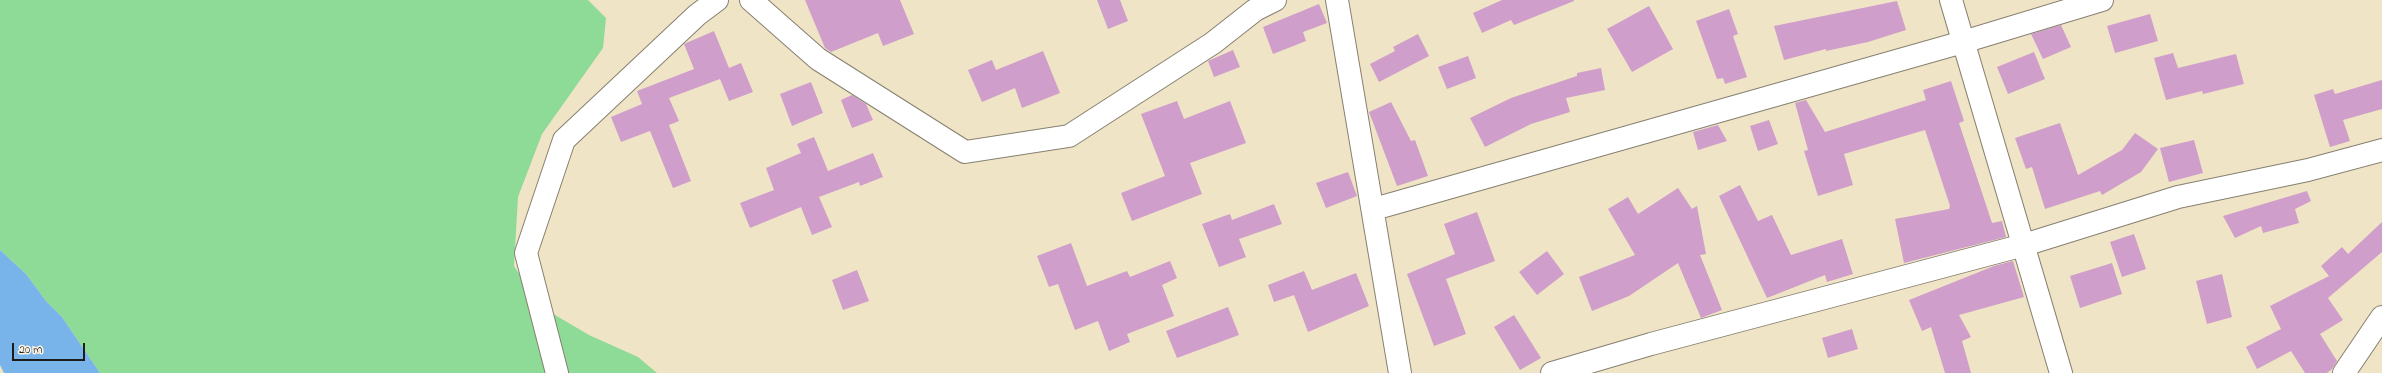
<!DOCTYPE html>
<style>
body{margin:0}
#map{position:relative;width:2382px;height:373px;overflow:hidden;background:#f0e4c6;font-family:"Indie Flower",sans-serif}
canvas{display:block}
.scale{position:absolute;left:12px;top:343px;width:73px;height:18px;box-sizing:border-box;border:2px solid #1c1c1c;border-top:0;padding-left:5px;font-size:12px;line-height:14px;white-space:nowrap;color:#1c1c1c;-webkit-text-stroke:3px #fcf5e5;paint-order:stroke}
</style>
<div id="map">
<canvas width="2382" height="373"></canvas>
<div class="scale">20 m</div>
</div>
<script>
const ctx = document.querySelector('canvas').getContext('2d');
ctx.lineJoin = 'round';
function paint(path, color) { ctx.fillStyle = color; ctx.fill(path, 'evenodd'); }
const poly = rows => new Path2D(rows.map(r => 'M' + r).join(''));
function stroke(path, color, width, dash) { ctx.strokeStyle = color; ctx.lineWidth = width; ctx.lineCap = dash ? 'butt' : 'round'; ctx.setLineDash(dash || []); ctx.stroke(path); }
const green = poly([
 [0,0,588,0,606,18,603,48,542,134,518,197,514,266,531,292,550,312,589,335,638,357,657,373,100,373,62,317,46,301,26,274,0,250]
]);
const water = poly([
 [0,250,26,274,46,301,62,317,100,373,4,373,0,365]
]);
const building = poly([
 [805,0,900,0,914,34,883,46,878,33,831,52,825,48],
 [1097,0,1120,0,1128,21,1108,29],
 [1502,0,1574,0,1574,1,1514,25,1511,20,1482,33,1473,13],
 [1897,1,1906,30,1868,42,1826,51,1826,49,1784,60,1774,26],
 [1319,4,1327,23,1303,32,1306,41,1273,54,1263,27],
 [1649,6,1673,49,1632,72,1607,29],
 [1729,9,1738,34,1733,36,1747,77,1725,84,1723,78,1717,79,1696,21],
 [2150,14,2158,41,2115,53,2107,26],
 [2061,25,2071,47,2043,59,2031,34],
 [714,31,729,68,741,63,753,92,729,101,720,79,669,98,679,121,669,125,691,181,673,188,650,131,621,142,611,117,642,104,637,91,694,69,684,44],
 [1418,34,1429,56,1379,82,1370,64,1395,51,1393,47],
 [1233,50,1240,67,1214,77,1208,61],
 [1043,51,1060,93,1022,108,1015,88,982,102,968,70,992,60,996,70],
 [2034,52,2045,79,2008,94,1997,67],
 [2173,53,2178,68,2236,54,2244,84,2203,94,2202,91,2166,100,2154,58],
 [1468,56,1476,78,1447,89,1438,67],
 [1601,68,1605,90,1566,98,1570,112,1531,124,1485,147,1470,118,1511,98,1577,76,1577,73],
 [2382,80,2382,109,2343,120,2350,141,2330,147,2314,95,2333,89,2335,94],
 [1951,81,1964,121,1959,123,1992,223,2002,221,2006,237,1904,263,1895,219,1949,209,1950,206,1925,130,1844,154,1853,185,1818,196,1804,151,1808,150,1795,103,1806,100,1825,132,1926,100,1923,90],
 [811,82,823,113,792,126,780,94],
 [852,95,866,104,873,120,852,128,841,100],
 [1177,101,1184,119,1230,101,1246,143,1190,163,1202,194,1132,221,1121,193,1165,176,1141,114],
 [1391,102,1411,141,1415,140,1428,176,1397,186,1369,112],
 [1769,120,1778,144,1758,151,1750,126],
 [2060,123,2078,175,2122,150,2135,133,2158,149,2141,172,2102,195,2100,191,2045,209,2032,167,2026,169,2015,138],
 [1718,125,1727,141,1698,150,1693,132],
 [814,137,828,171,873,153,883,177,860,186,859,182,819,197,832,227,812,235,801,207,750,228,740,203,774,190,766,168,801,153,797,144],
 [2194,140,2203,173,2169,182,2160,148],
 [1348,172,1357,196,1326,208,1316,183],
 [1740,185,1758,221,1772,215,1791,255,1842,239,1853,274,1827,282,1825,275,1767,298,1719,196],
 [1678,188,1692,209,1697,206,1706,254,1700,255,1722,310,1701,318,1678,263,1629,296,1592,311,1579,277,1635,255,1608,209,1628,197,1638,214],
 [2307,191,2311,201,2295,209,2299,223,2263,233,2261,226,2235,238,2223,216],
 [1274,204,1282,224,1239,239,1246,257,1219,267,1202,224,1230,214,1232,220],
 [1477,212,1495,261,1446,279,1466,334,1434,346,1407,274,1455,254,1444,224],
 [2382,222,2382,252,2328,298,2343,320,2320,334,2337,361,2332,369,2327,373,2305,373,2291,351,2257,369,2246,347,2281,329,2270,306,2329,276,2321,266,2342,247,2348,254],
 [2134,234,2146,269,2122,277,2110,242],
 [1071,243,1087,286,1127,271,1130,277,1170,261,1177,278,1162,285,1174,316,1127,334,1130,342,1109,351,1098,321,1075,330,1058,284,1049,287,1037,256],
 [1547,251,1564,274,1537,295,1519,272],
 [2013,261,2024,297,1959,315,1971,337,1962,341,1971,373,1945,373,1931,327,1922,331,1909,300,1994,266],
 [2112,263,2122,294,2080,308,2070,276],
 [857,270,869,301,843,310,832,280],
 [1304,271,1312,290,1356,273,1369,306,1308,332,1294,295,1274,302,1268,285],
 [2222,274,2232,317,2207,324,2196,281],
 [1228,307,1239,335,1177,358,1166,331],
 [1514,315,1541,358,1520,370,1494,327],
 [1852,329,1858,349,1828,358,1822,338]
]);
const street = poly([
 [751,0,818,59,965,152,1069,136,1213,43,1255,10,1275,0],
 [1337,0,1400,373],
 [1951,0,2061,373],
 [1374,209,1963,42,2102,0],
 [557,373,526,253,564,140,697,15,717,0],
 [1552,373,1651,344,2024,245,2178,197,2308,170,2382,150],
 [2344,373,2382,317]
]);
paint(green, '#8eda97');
paint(water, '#78b3e9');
paint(building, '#cf9eca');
stroke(street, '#868071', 24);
stroke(street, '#fff', 22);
</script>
